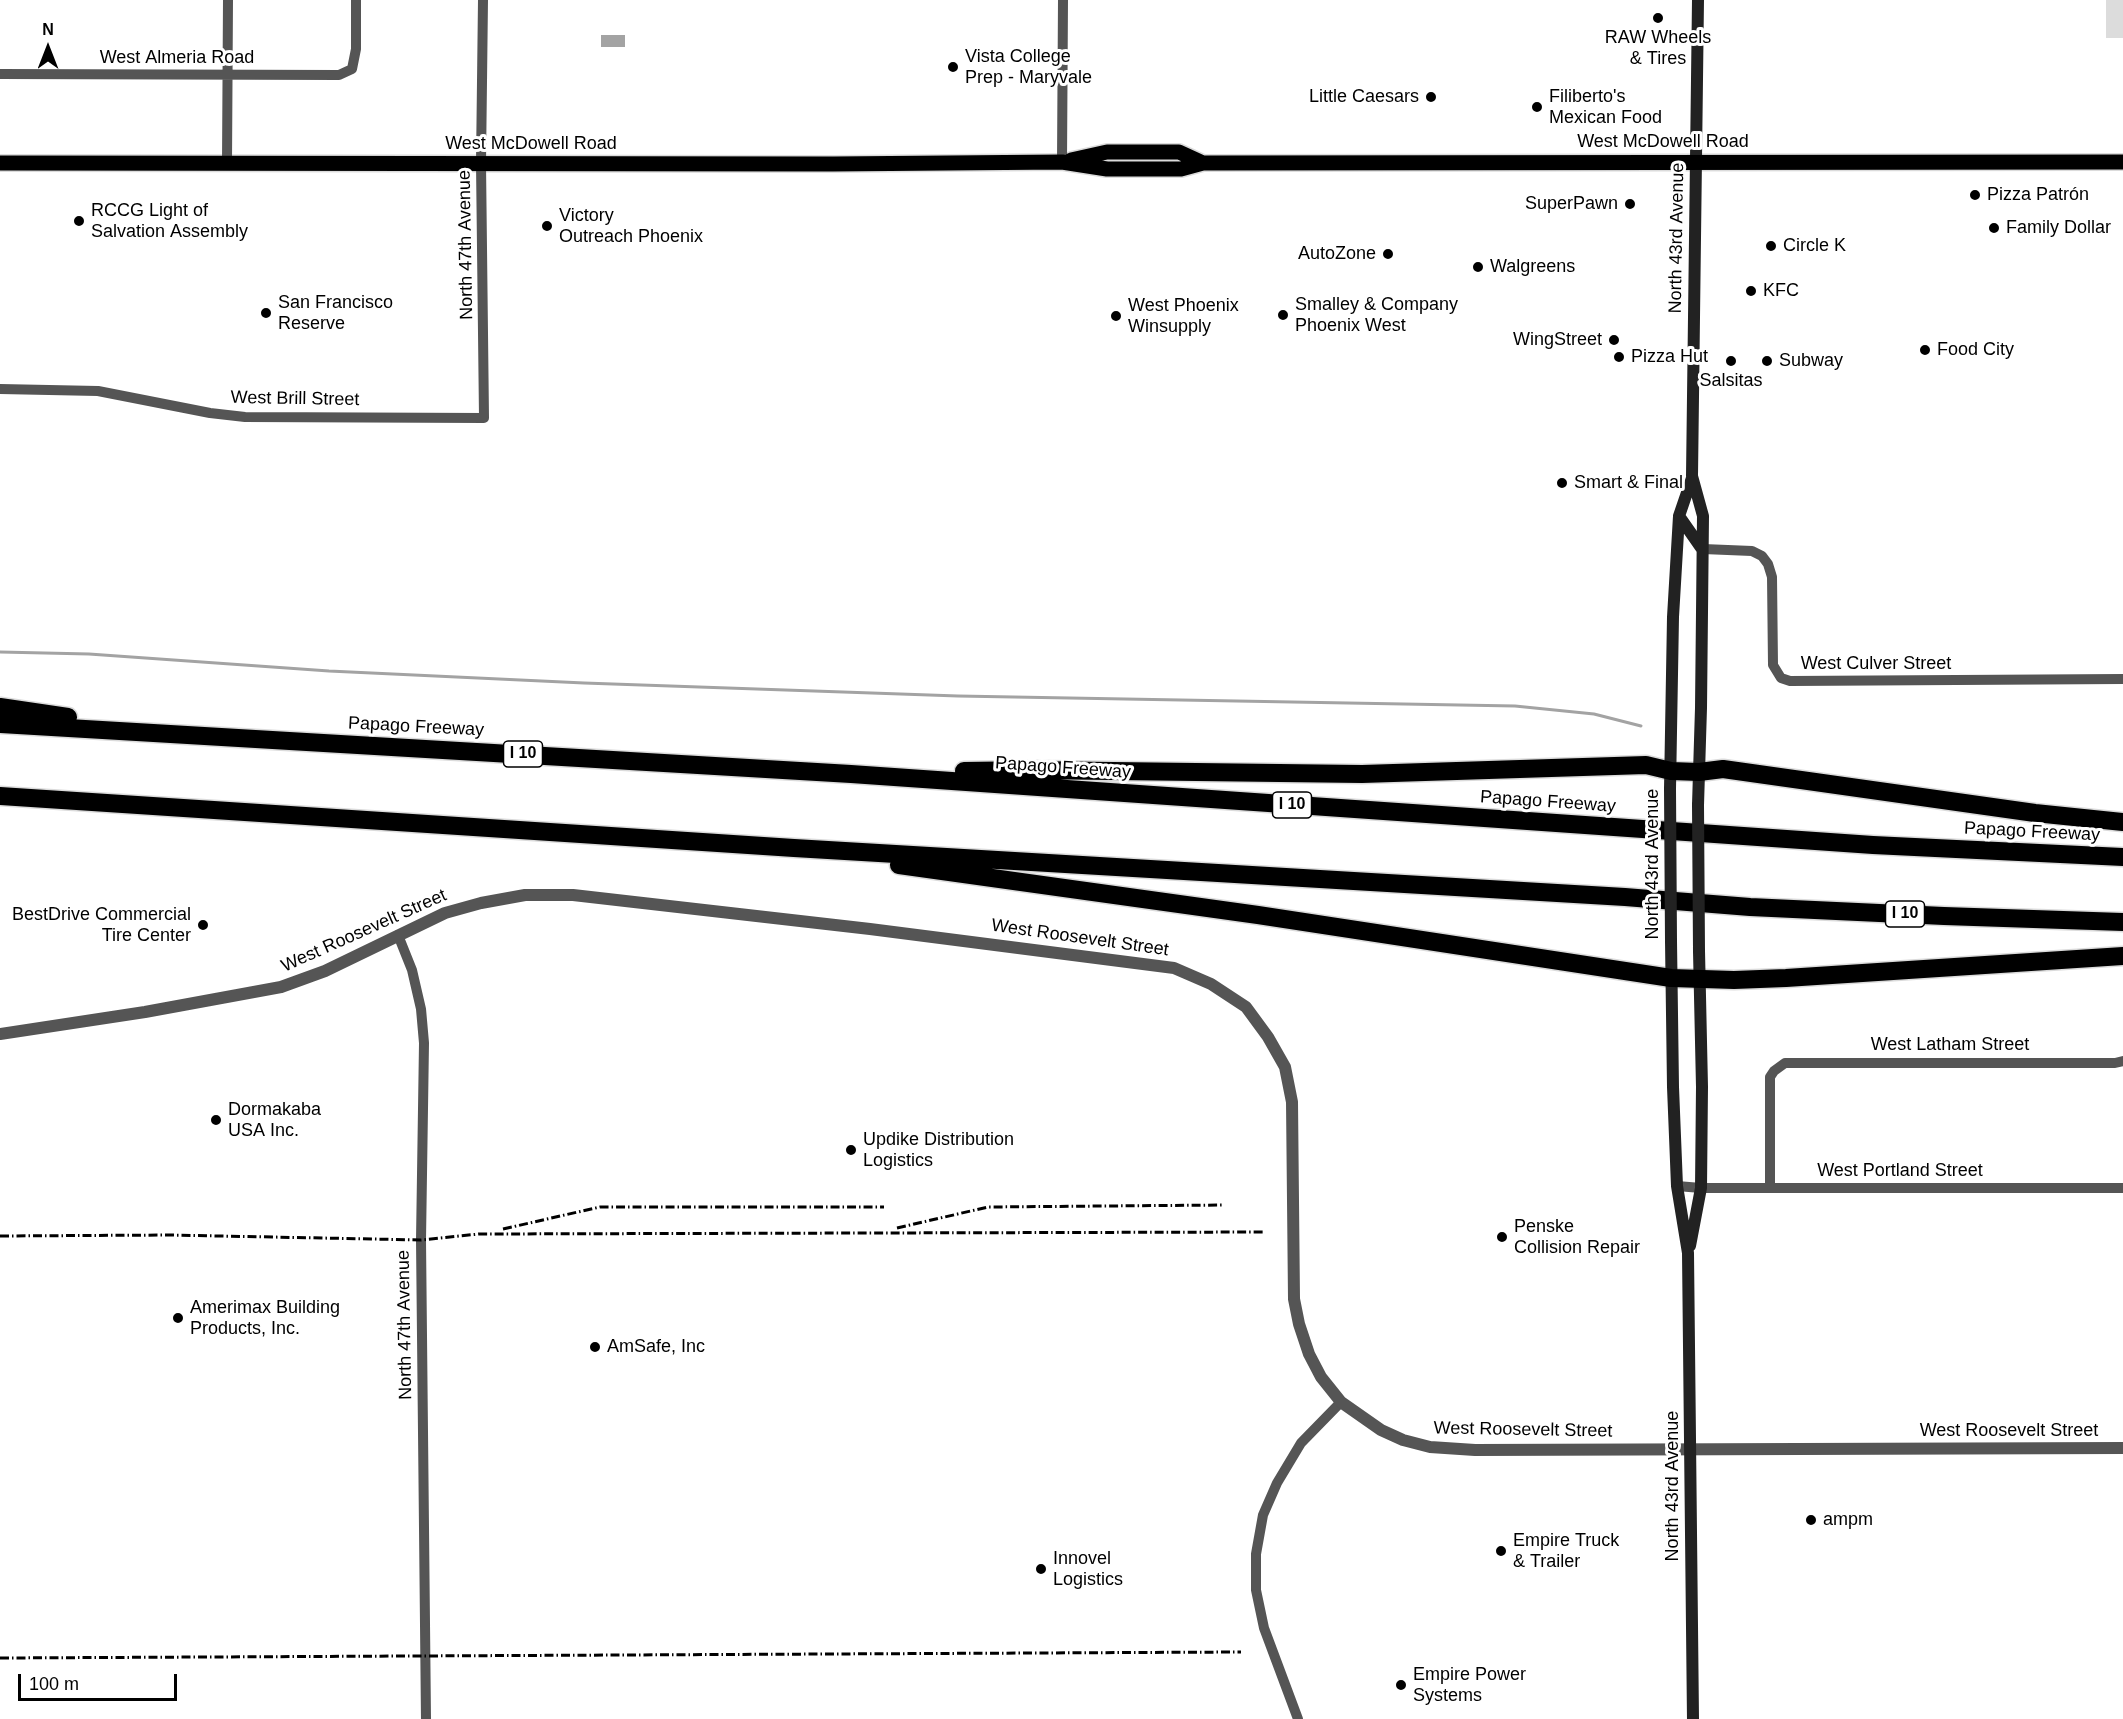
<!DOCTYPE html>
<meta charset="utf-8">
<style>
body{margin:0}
#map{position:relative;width:2123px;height:1719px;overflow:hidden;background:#fff;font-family:Helvetica,sans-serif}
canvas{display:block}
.north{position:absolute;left:18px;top:18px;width:60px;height:60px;-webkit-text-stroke:4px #fff;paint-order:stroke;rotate:0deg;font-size:16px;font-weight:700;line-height:24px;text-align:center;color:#000}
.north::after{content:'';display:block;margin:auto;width:21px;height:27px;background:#000;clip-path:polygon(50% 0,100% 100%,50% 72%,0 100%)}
.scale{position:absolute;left:18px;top:1674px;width:159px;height:27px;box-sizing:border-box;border:3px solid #000;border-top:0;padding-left:8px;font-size:18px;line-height:21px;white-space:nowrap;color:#000;-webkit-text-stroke:4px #fff;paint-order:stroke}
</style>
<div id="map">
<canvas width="2123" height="1719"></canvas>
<div class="north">N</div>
<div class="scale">100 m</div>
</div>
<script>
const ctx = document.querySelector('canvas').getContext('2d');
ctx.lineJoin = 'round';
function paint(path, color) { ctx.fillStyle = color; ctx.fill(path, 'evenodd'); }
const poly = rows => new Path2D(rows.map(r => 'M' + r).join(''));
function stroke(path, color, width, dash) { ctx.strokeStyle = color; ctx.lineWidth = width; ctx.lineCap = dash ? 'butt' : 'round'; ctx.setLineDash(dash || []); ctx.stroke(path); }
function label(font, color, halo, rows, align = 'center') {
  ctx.font = font + ' Helvetica,sans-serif'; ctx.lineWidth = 6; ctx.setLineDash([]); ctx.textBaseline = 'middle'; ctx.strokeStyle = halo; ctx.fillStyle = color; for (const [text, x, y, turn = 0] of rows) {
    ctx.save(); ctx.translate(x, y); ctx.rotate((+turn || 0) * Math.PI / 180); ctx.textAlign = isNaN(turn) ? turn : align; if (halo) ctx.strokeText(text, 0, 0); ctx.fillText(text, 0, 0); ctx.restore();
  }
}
const green = poly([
 [2106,0,2123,0,2123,38,2106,38]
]);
const water = poly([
 [601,35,625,35,625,47,601,47]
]);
const stream = poly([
 [0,652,89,654,329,671,584,683,958,696,1515,706,1594,714,1641,726]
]);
const minor = poly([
 [0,74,339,75,352,69,356,49,356,0],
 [1062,162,1063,0],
 [227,163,228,0],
 [0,389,98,391,210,413,245,417,484,418,481,163,483,0],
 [1703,549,1752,551,1762,556,1768,564,1772,577,1773,665,1781,678,1790,681,2123,679],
 [398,935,412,970,421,1009,424,1043,421,1240,426,1719],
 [1677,1186,1701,1188,2123,1188],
 [1770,1188,1770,1077,1774,1071,1785,1063,2115,1063,2123,1061],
 [1298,1719,1264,1628,1256,1590,1256,1554,1263,1515,1277,1483,1301,1443,1341,1402]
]);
const tertiary = poly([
 [0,1034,145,1012,281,987,325,971,445,913,481,903,525,895,573,895,870,929,1174,968,1211,984,1246,1007,1268,1037,1285,1067,1292,1102,1294,1299,1299,1324,1309,1354,1321,1377,1341,1402,1381,1430,1403,1440,1430,1447,1475,1450,2123,1448]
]);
const secondary = poly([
 [1698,0,1692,476,1703,516,1701,708,1698,805],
 [1679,516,1702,549],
 [1670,789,1673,617,1679,516,1692,478],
 [1671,941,1673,1087,1677,1186,1688,1253,1693,1719],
 [1690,1246,1701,1188,1702,1087,1699,951]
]);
const primary = poly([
 [1071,160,1107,152,1179,152,1203,163],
 [0,163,833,164,1062,162,1107,169,1181,169,1203,163,2123,162]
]);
const motorway = poly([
 [0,707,68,717],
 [0,724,851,774,1873,845,2123,857],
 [964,771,1030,770,1362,774,1646,765,1671,771,1699,772,1723,769,2035,813,2123,822],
 [0,796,794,848,1625,897,1750,907,1944,916,2123,922],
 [899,865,1258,915,1671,978,1734,980,1786,978,2123,956]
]);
const rail = poly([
 [897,1228,988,1207,1224,1205],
 [503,1229,600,1207,884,1207],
 [0,1236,170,1235,421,1240,479,1234,1264,1232],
 [0,1658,1241,1652]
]);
const secondaryBridge = poly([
 [1670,789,1671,941],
 [1698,805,1699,951]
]);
const markers = [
 [1658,18,6,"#000"],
 [953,67,6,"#000"],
 [1431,97,6,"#000"],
 [1537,107,6,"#000"],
 [1975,195,6,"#000"],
 [1630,204,6,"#000"],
 [79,221,6,"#000"],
 [547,226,6,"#000"],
 [1994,228,6,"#000"],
 [1771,246,6,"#000"],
 [1388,254,6,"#000"],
 [1478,267,6,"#000"],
 [1751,291,6,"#000"],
 [266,313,6,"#000"],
 [1283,315,6,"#000"],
 [1116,316,6,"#000"],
 [1614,340,6,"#000"],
 [1925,350,6,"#000"],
 [1619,357,6,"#000"],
 [1731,361,6,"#000"],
 [1767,361,6,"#000"],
 [1562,483,6,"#000"],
 [203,925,6,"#000"],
 [216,1120,6,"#000"],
 [851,1150,6,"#000"],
 [1502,1237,6,"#000"],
 [178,1318,6,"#000"],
 [595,1347,6,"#000"],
 [1811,1520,6,"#000"],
 [1501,1551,6,"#000"],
 [1041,1569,6,"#000"],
 [1401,1685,6,"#000"]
];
const shields = [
 [523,754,39],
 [1292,805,39],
 [1905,914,39]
];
const shieldNames = [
 ["I 10",523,754],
 ["I 10",1292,805],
 ["I 10",1905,914]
];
const poiNames = [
 ["RAW Wheels",1658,38,"center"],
 ["& Tires",1658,59,"center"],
 ["Vista College",965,57],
 ["Prep - Maryvale",965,78],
 ["Little Caesars",1419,97,"right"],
 ["Filiberto's",1549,97],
 ["Mexican Food",1549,118],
 ["Pizza Patrón",1987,195],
 ["SuperPawn",1618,204,"right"],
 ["RCCG Light of",91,211],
 ["Salvation Assembly",91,232],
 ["Victory",559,216],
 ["Outreach Phoenix",559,237],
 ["Family Dollar",2006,228],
 ["Circle K",1783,246],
 ["AutoZone",1376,254,"right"],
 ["Walgreens",1490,267],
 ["KFC",1763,291],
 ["San Francisco",278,303],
 ["Reserve",278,324],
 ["Smalley & Company",1295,305],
 ["Phoenix West",1295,326],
 ["West Phoenix",1128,306],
 ["Winsupply",1128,327],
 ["WingStreet",1602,340,"right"],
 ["Food City",1937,350],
 ["Pizza Hut",1631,357],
 ["Subway",1779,361],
 ["Salsitas",1731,381,"center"],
 ["Smart & Final",1574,483],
 ["BestDrive Commercial",191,915,"right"],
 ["Tire Center",191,936,"right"],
 ["Dormakaba",228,1110],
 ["USA Inc.",228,1131],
 ["Updike Distribution",863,1140],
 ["Logistics",863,1161],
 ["Penske",1514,1227],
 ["Collision Repair",1514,1248],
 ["Amerimax Building",190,1308],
 ["Products, Inc.",190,1329],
 ["AmSafe, Inc",607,1347],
 ["ampm",1823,1520],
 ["Empire Truck",1513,1541],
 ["& Trailer",1513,1562],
 ["Innovel",1053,1559],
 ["Logistics",1053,1580],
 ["Empire Power",1413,1675],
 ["Systems",1413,1696]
];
const streetNames = [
 ["West Almeria Road",177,58],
 ["West McDowell Road",1663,142],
 ["West McDowell Road",531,144],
 ["North 43rd Avenue",1677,238,-89],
 ["North 47th Avenue",466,245,-91],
 ["West Brill Street",295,399,1],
 ["West Culver Street",1876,664],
 ["Papago Freeway",416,727,3],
 ["Papago Freeway",1063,768,4],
 ["Papago Freeway",1548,802,4],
 ["Papago Freeway",2032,832,3],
 ["North 43rd Avenue",1653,864,-90],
 ["West Roosevelt Street",364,931,-24],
 ["West Roosevelt Street",1080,938,8],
 ["West Latham Street",1950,1045],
 ["West Portland Street",1900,1171],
 ["North 47th Avenue",405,1325,-91],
 ["West Roosevelt Street",1523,1430,1],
 ["West Roosevelt Street",2009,1431],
 ["North 43rd Avenue",1673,1486,-90]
];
paint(green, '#dcdcdc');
paint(water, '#a3a3a3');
stroke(stream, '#a3a3a3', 3);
stroke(primary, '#dbdbdb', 18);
stroke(motorway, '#dbdbdb', 21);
stroke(minor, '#555', 10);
stroke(tertiary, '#555', 12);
stroke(secondary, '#222', 12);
stroke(primary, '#000', 15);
stroke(motorway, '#000', 18);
stroke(rail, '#000', 3, [9, 3, 1.5, 3]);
stroke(secondaryBridge, '#222', 12);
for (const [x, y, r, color] of markers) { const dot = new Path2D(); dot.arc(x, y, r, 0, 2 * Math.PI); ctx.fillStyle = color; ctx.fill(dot); stroke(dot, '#fff', 2); }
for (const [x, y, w] of shields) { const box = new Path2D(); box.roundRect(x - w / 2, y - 13, w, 26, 4.5); ctx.fillStyle = '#fff'; ctx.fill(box); stroke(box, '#000', 1.5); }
label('bold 16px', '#000', null, shieldNames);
label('18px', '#000', '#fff', poiNames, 'left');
label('18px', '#000', '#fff', streetNames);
</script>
